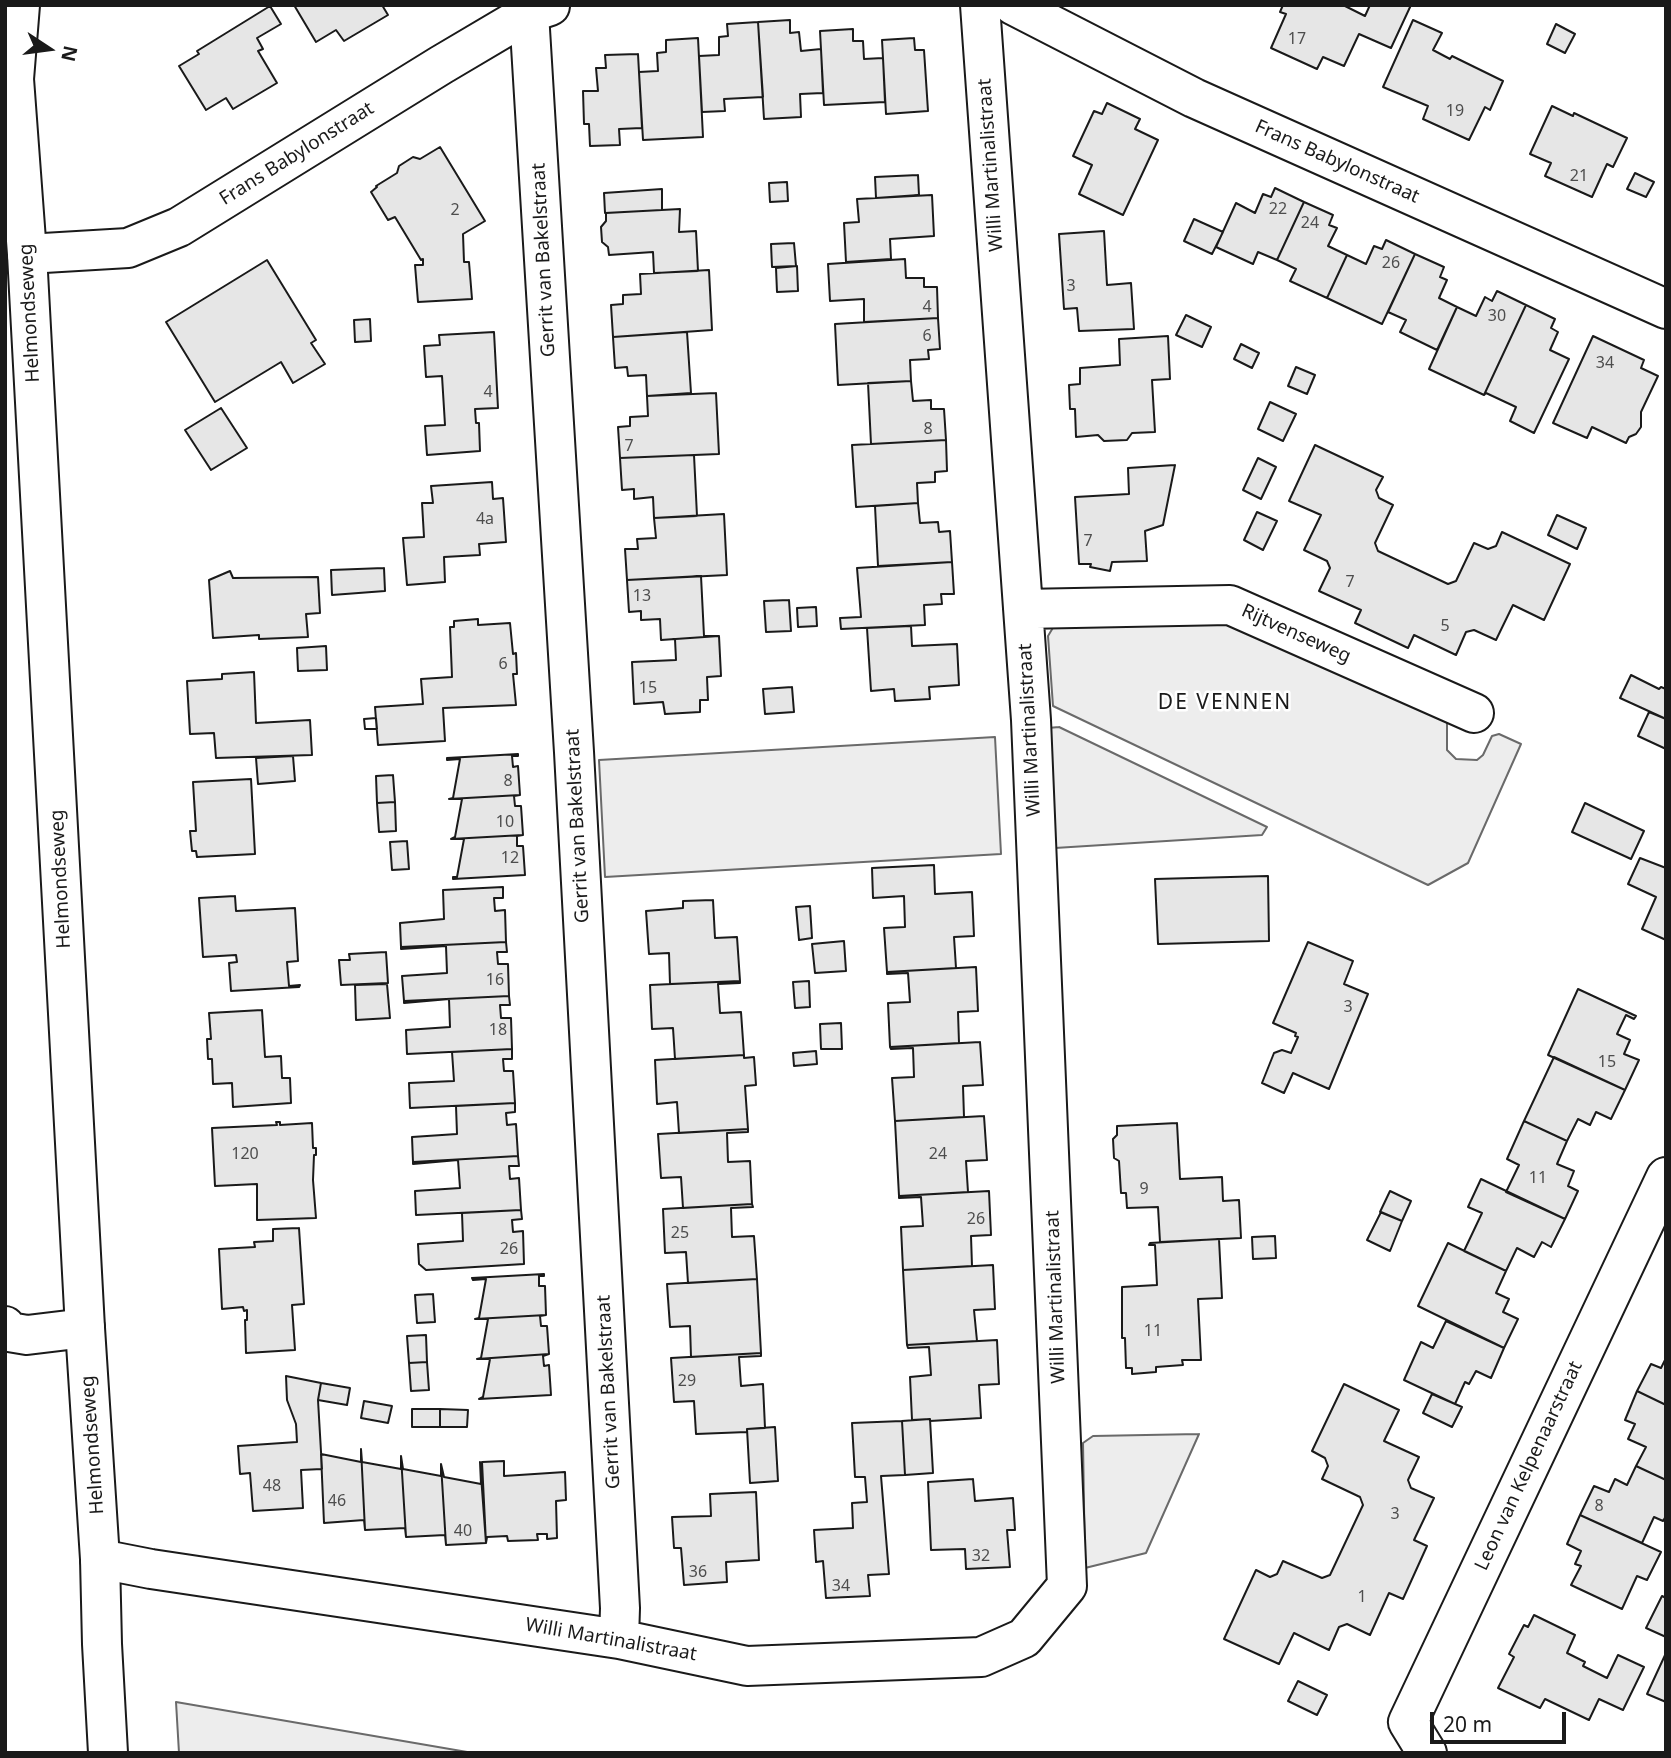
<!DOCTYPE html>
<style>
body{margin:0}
#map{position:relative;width:1671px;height:1758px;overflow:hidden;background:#fff;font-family:"Noto Sans",sans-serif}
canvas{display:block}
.frame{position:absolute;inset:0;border:7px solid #1a1a1a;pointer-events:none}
.north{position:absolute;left:14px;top:14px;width:70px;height:70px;-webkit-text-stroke:5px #fff;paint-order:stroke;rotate:103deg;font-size:19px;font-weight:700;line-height:28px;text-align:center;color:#1a1a1a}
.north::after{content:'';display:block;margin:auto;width:24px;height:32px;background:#1a1a1a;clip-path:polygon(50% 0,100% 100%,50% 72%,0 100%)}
.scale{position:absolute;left:1430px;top:1712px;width:136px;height:32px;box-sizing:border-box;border:4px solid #1a1a1a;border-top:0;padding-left:9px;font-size:21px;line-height:24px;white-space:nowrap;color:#1a1a1a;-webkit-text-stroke:5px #fff;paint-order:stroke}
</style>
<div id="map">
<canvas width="1671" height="1758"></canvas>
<div class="frame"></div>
<div class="north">N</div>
<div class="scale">20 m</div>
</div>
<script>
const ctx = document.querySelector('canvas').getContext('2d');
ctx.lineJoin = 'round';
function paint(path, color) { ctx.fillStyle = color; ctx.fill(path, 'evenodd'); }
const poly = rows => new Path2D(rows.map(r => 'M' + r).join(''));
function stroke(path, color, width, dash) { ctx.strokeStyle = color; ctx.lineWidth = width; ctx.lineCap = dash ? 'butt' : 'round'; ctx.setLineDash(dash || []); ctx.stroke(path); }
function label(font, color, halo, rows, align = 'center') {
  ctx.font = font + ' "Noto Sans",sans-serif'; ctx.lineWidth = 5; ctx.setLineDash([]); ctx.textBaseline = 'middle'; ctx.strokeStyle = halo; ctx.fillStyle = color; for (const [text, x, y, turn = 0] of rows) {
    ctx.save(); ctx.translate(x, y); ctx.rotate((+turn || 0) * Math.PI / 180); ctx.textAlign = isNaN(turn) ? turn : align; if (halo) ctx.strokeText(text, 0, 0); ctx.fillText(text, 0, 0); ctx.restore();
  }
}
const built = poly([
 [1219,620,1443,716,1447,722,1447,750,1456,759,1477,760,1483,755,1492,736,1499,734,1521,744,1468,863,1428,885,1053,706,1048,636,1054,626,1219,620],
 [1059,727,1267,827,1262,835,1055,848,1048,728,1059,727],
 [995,737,1001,854,605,877,599,760,995,737],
 [1199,1434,1146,1553,1085,1568,1083,1443,1093,1436,1199,1434],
 [176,1702,473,1753,179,1753,176,1702]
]);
const building = poly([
 [294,5,382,5,388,15,344,41,336,30,316,42,294,5],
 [1283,5,1343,5,1365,16,1370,5,1411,5,1391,48,1359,34,1344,66,1323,57,1317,69,1271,48,1286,14,1280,12,1283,5],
 [270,6,281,24,257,38,263,49,258,51,277,83,233,109,226,98,206,110,179,66,199,54,197,51,270,6],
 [790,20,790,33,799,32,801,51,821,49,823,93,800,94,801,117,764,119,758,22,790,20],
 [1413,20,1442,33,1433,50,1450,59,1452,56,1503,81,1490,110,1485,107,1469,140,1423,119,1428,106,1383,87,1413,20],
 [758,22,763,97,724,99,725,111,702,112,699,56,719,55,719,37,728,36,727,24,758,22],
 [1556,24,1575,34,1565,53,1547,44,1556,24],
 [853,29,853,41,863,41,864,59,883,58,885,102,824,105,820,31,853,29],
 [698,38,703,137,643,140,639,72,658,71,657,53,666,52,666,40,698,38],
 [914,38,915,50,924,50,928,111,886,114,882,40,914,38],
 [638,54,642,128,619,129,620,145,590,146,589,124,584,124,583,91,598,91,596,68,606,68,605,55,638,54],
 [1107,103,1140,119,1135,129,1158,140,1123,215,1079,194,1092,165,1073,156,1094,111,1102,114,1107,103],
 [1552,106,1573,116,1574,113,1627,138,1613,167,1607,164,1592,197,1545,176,1551,163,1530,154,1552,106],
 [440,147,485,221,463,234,464,262,469,262,472,299,418,302,415,265,423,265,423,259,421,260,395,217,388,220,371,192,377,187,376,186,397,173,399,166,413,157,420,159,440,147],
 [1635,173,1654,182,1646,197,1627,189,1635,173],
 [918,175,919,195,876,198,875,177,918,175],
 [787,182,788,201,770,202,769,183,787,182],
 [1275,188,1304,202,1277,260,1258,252,1253,264,1216,247,1236,203,1255,213,1263,194,1271,197,1275,188],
 [662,189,662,210,605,213,604,193,662,189],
 [932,195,934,236,890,239,891,259,846,262,844,223,859,222,857,199,932,195],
 [1304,202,1333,215,1329,225,1337,228,1328,246,1347,255,1327,298,1290,281,1296,269,1277,260,1304,202],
 [680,209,679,232,696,231,698,271,654,273,653,252,609,255,608,247,602,242,601,227,606,221,606,213,680,209],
 [1194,219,1223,232,1212,254,1184,241,1194,219],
 [1104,231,1107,285,1131,283,1134,329,1079,331,1077,308,1064,309,1059,234,1104,231],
 [1386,240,1415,254,1382,324,1327,298,1347,255,1366,264,1374,246,1382,249,1386,240],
 [794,243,796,266,772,267,771,244,794,243],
 [1415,254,1444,267,1440,277,1447,280,1439,298,1457,307,1437,350,1400,332,1406,320,1388,312,1415,254],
 [905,259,906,278,924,278,924,287,937,287,938,318,864,322,864,299,830,301,828,264,905,259],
 [267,260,316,340,311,343,325,364,293,383,281,362,215,402,166,322,267,260],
 [797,266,798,291,777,292,776,268,797,266],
 [709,270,712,330,613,337,611,305,623,304,623,295,641,294,640,274,709,270],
 [1497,291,1526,305,1484,395,1429,369,1457,307,1476,316,1485,297,1492,301,1497,291],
 [1526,305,1555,319,1551,328,1558,332,1550,350,1569,359,1534,433,1510,421,1516,407,1486,393,1484,395,1526,305],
 [1186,315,1211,327,1202,347,1176,335,1186,315],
 [938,318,940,349,928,350,929,359,910,360,911,381,838,385,835,324,938,318],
 [370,319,371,341,355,342,354,320,370,319],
 [494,332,498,408,475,409,476,423,479,423,480,451,427,455,425,426,445,425,442,376,426,377,424,346,440,345,439,335,494,332],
 [687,332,691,393,647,396,646,375,628,376,627,367,615,368,613,337,687,332],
 [1168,336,1170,379,1152,380,1155,432,1132,433,1127,440,1104,441,1098,435,1076,437,1075,409,1070,409,1069,385,1080,384,1080,368,1120,365,1119,339,1168,336],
 [1593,336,1644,360,1641,368,1658,376,1641,412,1641,427,1636,434,1629,437,1626,443,1592,427,1587,438,1553,423,1593,336],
 [1241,344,1259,353,1252,368,1234,359,1241,344],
 [1296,367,1315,375,1307,394,1288,386,1296,367],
 [911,381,913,401,931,400,931,409,944,409,946,440,871,444,868,383,911,381],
 [716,393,719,454,620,458,618,427,630,426,630,417,648,416,647,396,716,393],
 [1270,402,1296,414,1283,441,1258,429,1270,402],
 [221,408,247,448,211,470,185,430,221,408],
 [946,440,947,471,935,472,935,482,917,483,918,503,856,507,852,445,946,440],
 [1315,445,1383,477,1376,490,1379,498,1393,505,1375,543,1378,551,1448,584,1456,581,1474,543,1488,549,1496,546,1502,532,1570,564,1544,620,1513,605,1496,640,1474,630,1466,632,1456,655,1414,635,1408,648,1355,623,1361,610,1319,591,1330,568,1327,561,1304,550,1321,515,1289,501,1315,445],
 [694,455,697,516,654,518,653,497,634,499,634,489,622,490,620,458,694,455],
 [1258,458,1276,467,1261,499,1243,490,1258,458],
 [1175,465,1163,525,1145,531,1147,561,1112,562,1110,571,1090,567,1091,564,1079,564,1075,497,1129,494,1128,468,1175,465],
 [492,482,493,499,503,498,506,542,479,544,480,555,444,557,445,582,407,585,403,538,424,537,422,503,433,503,431,486,492,482],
 [918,503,920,523,938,522,939,532,950,531,952,562,878,566,875,506,918,503],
 [1257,512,1277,521,1263,550,1244,540,1257,512],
 [724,514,727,575,627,580,625,549,638,549,637,539,656,538,654,518,724,514],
 [1557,515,1586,528,1577,549,1548,535,1557,515],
 [952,562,954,594,941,594,942,604,924,605,925,625,841,629,840,618,861,617,857,568,952,562],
 [384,568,385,591,332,595,331,570,384,568],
 [230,571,233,578,318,577,320,613,306,614,308,637,259,639,259,635,213,638,209,580,230,571],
 [701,576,704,636,719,636,661,640,660,619,641,620,641,611,629,612,627,580,701,576],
 [789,600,791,631,766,632,764,601,789,600],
 [816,607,817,626,798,627,797,608,816,607],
 [478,619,478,625,510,623,513,654,516,653,517,674,513,674,516,705,443,708,445,741,378,745,375,707,423,704,421,679,452,677,450,627,454,627,454,621,478,619],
 [911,626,912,646,957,644,959,685,929,687,930,699,895,701,894,689,871,691,867,628,911,626],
 [719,636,721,676,707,677,708,700,700,700,700,712,665,714,663,702,634,704,632,662,676,660,675,639,661,640,719,636],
 [326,646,327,670,298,671,297,648,326,646],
 [254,672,256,723,310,720,312,755,216,758,214,733,190,734,187,681,222,679,222,674,254,672],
 [1631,675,1659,689,1661,687,1666,689,1666,719,1620,698,1631,675],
 [792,687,794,712,765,714,763,689,792,687],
 [1649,712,1666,719,1666,749,1638,736,1649,712],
 [376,718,377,729,365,729,364,719,376,718],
 [376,718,377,729,365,729,364,719,376,718],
 [518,754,518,756,512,756,513,767,518,766,520,795,449,799,453,798,460,759,447,760,447,758,518,754],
 [293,756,295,781,258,784,256,758,293,756],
 [393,775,395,802,377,803,376,776,393,775],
 [251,779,255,854,197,857,196,851,192,851,190,831,196,831,193,782,251,779],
 [520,795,514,796,515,806,521,806,523,835,451,839,455,837,462,799,449,799,520,795],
 [395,802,396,831,379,832,377,803,395,802],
 [1585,803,1644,831,1631,859,1572,832,1585,803],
 [523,835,517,836,517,846,523,846,525,875,453,879,453,877,457,877,464,839,451,839,523,835],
 [407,841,409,869,392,870,390,842,407,841],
 [1640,858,1666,868,1666,940,1642,929,1656,897,1628,884,1640,858],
 [934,865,935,894,972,892,974,936,954,937,956,968,887,972,884,928,905,927,904,896,873,898,872,868,934,865],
 [1268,876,1269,941,1158,944,1155,879,1268,876],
 [503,887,503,898,494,898,495,911,505,910,506,942,401,947,400,923,444,919,443,890,503,887],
 [235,896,236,911,295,908,298,961,287,962,289,986,300,985,299,987,231,991,229,963,237,962,236,955,203,957,199,898,235,896],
 [713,900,715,938,737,937,740,981,670,984,669,953,649,954,646,911,683,908,683,901,713,900],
 [810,906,812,938,799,940,796,907,810,906],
 [844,941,846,971,815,973,812,944,844,941],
 [506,942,507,952,497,952,498,964,508,964,509,996,404,1001,402,976,447,973,446,946,401,949,401,947,506,942],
 [1308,942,1353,961,1344,984,1368,994,1329,1089,1293,1073,1284,1093,1262,1083,1274,1053,1282,1050,1291,1053,1298,1037,1295,1036,1296,1033,1273,1023,1308,942],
 [386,952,388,983,341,985,339,960,350,960,349,954,386,952],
 [976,967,978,1011,958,1012,959,1043,890,1047,888,1003,910,1002,908,973,887,974,887,972,976,967],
 [740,981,740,983,718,984,720,1013,741,1012,744,1055,675,1059,673,1028,652,1029,650,985,740,981],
 [809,981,810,1007,795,1008,793,982,809,981],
 [387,984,390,1018,356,1020,355,985,387,984],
 [1578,989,1636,1016,1634,1019,1626,1015,1617,1034,1630,1040,1624,1054,1639,1060,1625,1090,1548,1055,1578,989],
 [509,996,510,1005,500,1005,501,1018,511,1018,512,1049,407,1054,406,1030,450,1027,449,999,404,1003,404,1001,509,996],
 [262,1010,265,1057,281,1056,282,1078,290,1078,291,1103,233,1107,232,1083,213,1084,212,1059,208,1059,207,1039,211,1039,209,1013,262,1010],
 [841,1023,842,1049,821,1049,820,1024,841,1023],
 [980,1042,983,1085,963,1086,964,1117,895,1121,892,1078,914,1077,913,1048,891,1049,890,1047,980,1042],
 [512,1049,512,1059,503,1059,504,1071,513,1071,515,1103,410,1108,409,1083,454,1081,452,1052,512,1049],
 [816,1051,817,1064,794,1066,793,1053,816,1051],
 [744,1055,744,1058,754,1057,756,1085,745,1086,748,1129,679,1133,677,1102,657,1104,655,1060,744,1055],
 [1554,1057,1625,1090,1611,1119,1596,1112,1590,1125,1578,1119,1567,1141,1524,1121,1554,1057],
 [515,1103,515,1112,506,1113,507,1125,516,1124,518,1156,413,1162,412,1137,457,1134,456,1106,515,1103],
 [984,1116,987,1160,966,1161,968,1192,899,1196,895,1121,984,1116],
 [1524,1121,1567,1141,1557,1164,1574,1171,1568,1186,1578,1191,1565,1219,1506,1192,1519,1165,1507,1159,1524,1121],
 [276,1122,280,1122,280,1125,312,1123,313,1148,316,1148,316,1155,314,1155,313,1180,316,1218,257,1220,257,1184,215,1186,212,1128,277,1125,276,1122],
 [1177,1123,1180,1179,1222,1177,1223,1201,1239,1200,1241,1238,1160,1242,1158,1207,1127,1208,1126,1193,1121,1193,1119,1161,1114,1158,1113,1139,1117,1135,1117,1126,1177,1123],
 [748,1129,748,1132,727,1133,728,1162,750,1161,752,1204,683,1208,681,1177,661,1178,658,1134,748,1129],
 [518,1156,519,1166,509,1166,510,1179,519,1178,521,1210,416,1215,415,1191,460,1188,458,1160,413,1164,413,1162,518,1156],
 [1481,1179,1565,1219,1551,1247,1542,1242,1534,1257,1517,1248,1506,1271,1464,1251,1482,1213,1468,1207,1481,1179],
 [989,1191,991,1235,971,1236,972,1266,903,1270,901,1227,923,1226,921,1197,899,1198,899,1196,989,1191],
 [1390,1191,1411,1201,1402,1221,1380,1212,1390,1191],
 [752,1204,753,1207,731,1208,732,1237,754,1236,757,1279,688,1283,686,1252,665,1253,663,1209,752,1204],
 [521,1210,522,1219,512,1220,513,1232,523,1231,524,1264,426,1270,419,1264,418,1244,463,1241,462,1213,521,1210],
 [1381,1212,1402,1221,1390,1251,1367,1240,1381,1212],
 [299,1228,304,1304,292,1305,295,1350,246,1353,245,1320,247,1320,247,1310,244,1311,243,1307,222,1309,219,1249,255,1247,254,1242,273,1241,273,1229,299,1228],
 [1275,1236,1276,1258,1253,1259,1252,1237,1275,1236],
 [1219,1239,1222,1298,1198,1299,1201,1360,1182,1360,1183,1365,1156,1367,1156,1372,1132,1374,1132,1368,1126,1368,1125,1338,1122,1338,1122,1287,1157,1285,1155,1245,1149,1245,1150,1243,1219,1239],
 [1448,1243,1506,1271,1496,1293,1509,1299,1503,1312,1518,1319,1504,1348,1418,1306,1448,1243],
 [993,1265,995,1309,974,1310,977,1341,907,1345,903,1270,993,1265],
 [544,1274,544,1276,539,1276,539,1286,545,1286,546,1315,475,1319,479,1318,486,1279,473,1280,472,1278,544,1274],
 [757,1279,761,1353,691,1357,690,1326,670,1327,667,1284,757,1279],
 [433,1294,435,1322,417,1323,415,1295,433,1294],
 [546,1315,540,1316,541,1326,547,1326,549,1354,477,1359,481,1358,488,1319,475,1319,546,1315],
 [1446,1321,1504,1348,1491,1378,1476,1371,1469,1384,1465,1382,1455,1404,1404,1380,1421,1342,1433,1348,1446,1321],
 [426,1335,427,1362,409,1363,407,1336,426,1335],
 [997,1340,999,1384,979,1385,981,1418,930,1421,930,1419,912,1420,910,1377,931,1375,929,1347,908,1348,907,1345,997,1340],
 [761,1353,761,1356,739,1357,741,1386,763,1384,765,1428,747,1429,747,1432,696,1434,694,1401,674,1402,671,1358,761,1353],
 [549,1354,543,1356,544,1366,549,1365,551,1395,479,1399,483,1397,490,1359,477,1359,549,1354],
 [1666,1358,1666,1405,1637,1391,1651,1364,1661,1368,1666,1358],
 [427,1362,429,1390,411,1391,409,1363,427,1362],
 [286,1376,321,1383,318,1400,322,1469,301,1470,303,1508,253,1511,250,1473,240,1474,238,1446,297,1442,296,1424,287,1400,286,1376],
 [321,1383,350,1388,347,1405,318,1400,321,1383],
 [1344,1384,1399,1410,1384,1441,1419,1457,1408,1480,1411,1488,1434,1498,1414,1540,1427,1546,1403,1599,1389,1593,1370,1635,1347,1624,1339,1627,1329,1650,1294,1633,1279,1664,1224,1639,1256,1570,1270,1577,1277,1574,1283,1561,1322,1578,1330,1575,1363,1505,1360,1497,1322,1479,1328,1466,1325,1458,1312,1451,1344,1384],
 [1637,1391,1666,1405,1666,1480,1636,1466,1646,1447,1628,1439,1635,1424,1625,1420,1637,1391],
 [1432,1394,1462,1407,1452,1427,1423,1413,1432,1394],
 [364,1401,392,1406,388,1423,361,1418,364,1401],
 [412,1409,440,1409,440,1427,412,1427,412,1409],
 [440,1409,468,1410,467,1427,440,1427,440,1409],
 [930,1419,933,1473,905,1475,902,1421,930,1419],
 [902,1421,905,1475,881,1476,889,1574,868,1575,870,1596,826,1598,823,1561,816,1562,814,1530,853,1528,852,1503,867,1502,865,1477,855,1477,852,1423,902,1421],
 [775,1427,778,1481,750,1483,747,1429,775,1427],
 [361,1449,362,1462,401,1469,401,1456,406,1537,405,1528,365,1530,361,1449],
 [361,1449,365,1530,364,1520,324,1523,321,1454,361,1462,361,1449],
 [401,1456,403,1469,441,1476,441,1464,446,1545,445,1535,406,1537,401,1456],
 [504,1461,504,1476,565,1472,566,1500,556,1501,557,1538,547,1539,547,1534,537,1534,538,1540,508,1541,507,1536,487,1537,486,1543,482,1462,504,1461],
 [480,1462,486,1543,446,1545,441,1464,444,1477,481,1484,480,1462],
 [1636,1466,1666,1480,1666,1516,1663,1521,1654,1517,1642,1543,1580,1515,1594,1486,1609,1492,1615,1479,1627,1485,1636,1466],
 [973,1479,975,1501,1013,1498,1015,1530,1007,1530,1010,1567,966,1569,965,1549,931,1550,928,1482,973,1479],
 [756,1492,759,1560,726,1562,727,1582,684,1585,681,1548,674,1548,672,1517,711,1516,710,1494,756,1492],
 [1580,1515,1661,1552,1647,1580,1637,1576,1622,1609,1571,1585,1581,1566,1575,1564,1581,1551,1567,1544,1580,1515],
 [1662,1596,1666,1598,1666,1637,1646,1628,1662,1596],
 [1534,1615,1575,1635,1567,1653,1585,1662,1583,1666,1607,1678,1618,1655,1644,1667,1623,1710,1599,1699,1589,1720,1545,1699,1540,1708,1498,1688,1514,1657,1509,1654,1524,1625,1528,1627,1534,1615],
 [1666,1653,1666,1702,1647,1694,1666,1653],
 [1298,1681,1327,1695,1317,1715,1288,1701,1298,1681]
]);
const minor = poly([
 [1013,5,1194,98,1666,309],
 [529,13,574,752,620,1608,619,1639],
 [27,254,128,248,179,227,441,65,529,13,550,6],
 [1023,609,1230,605,1474,713],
 [5,1326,9,1332,27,1335,85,1328],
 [100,1559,151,1569,619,1639,747,1666,981,1657,1024,1638,1067,1586,1031,720,980,5],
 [1427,1753,1408,1722,1666,1177]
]);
const tertiary = poly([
 [20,5,14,79,27,254,85,1328,100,1559,102,1644,108,1753]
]);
const numberNames = [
 ["17",1297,39],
 ["19",1455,111],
 ["21",1579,176],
 ["22",1278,209],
 ["2",455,210],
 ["24",1310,223],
 ["26",1391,263],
 ["3",1071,286],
 ["4",927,307],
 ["30",1497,316],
 ["6",927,336],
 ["34",1605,363],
 ["4",488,392],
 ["8",928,429],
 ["7",629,446],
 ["4a",485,519],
 ["7",1088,541],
 ["7",1350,582],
 ["13",642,596],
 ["5",1445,626],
 ["6",503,664],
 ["15",648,688],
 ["8",508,781],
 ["10",505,822],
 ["12",510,858],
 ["16",495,980],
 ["3",1348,1007],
 ["18",498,1030],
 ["15",1607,1062],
 ["120",245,1154],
 ["24",938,1154],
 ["11",1538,1178],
 ["9",1144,1189],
 ["26",976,1219],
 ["25",680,1233],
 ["26",509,1249],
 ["11",1153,1331],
 ["29",687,1381],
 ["48",272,1486],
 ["46",337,1501],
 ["8",1599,1506],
 ["3",1395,1514],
 ["40",463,1531],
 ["32",981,1556],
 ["36",698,1572],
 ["34",841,1586],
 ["1",1362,1597]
];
const streetNames = [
 ["Frans Babylonstraat",297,154,-32],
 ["Frans Babylonstraat",1337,162,24],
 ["Willi Martinalistraat",991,165,-94],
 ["Gerrit van Bakelstraat",544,260,-93],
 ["Helmondseweg",30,313,-93],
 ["Rijtvenseweg",1296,634,24],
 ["Willi Martinalistraat",1030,730,-93],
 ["Gerrit van Bakelstraat",578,826,-93],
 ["Helmondseweg",61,879,-93],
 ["Willi Martinalistraat",1056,1297,-92],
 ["Gerrit van Bakelstraat",609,1392,-93],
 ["Helmondseweg",93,1445,-94],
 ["Leon van Kelpenaarstraat",1529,1466,-65],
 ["Willi Martinalistraat",611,1640,10]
];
const neighbourhoodNames = [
 ["DE VENNEN",1225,703]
];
paint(built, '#ededed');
stroke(built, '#6a6a6a', 2);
paint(building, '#e6e6e6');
stroke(building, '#1a1a1a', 2);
stroke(minor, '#1a1a1a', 42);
stroke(tertiary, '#1a1a1a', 42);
stroke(minor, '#fff', 38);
stroke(tertiary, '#fff', 38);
label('16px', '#4d4d4d', null, numberNames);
label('19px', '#1a1a1a', '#fff', streetNames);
ctx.letterSpacing = '2px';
label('21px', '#1a1a1a', '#fff', neighbourhoodNames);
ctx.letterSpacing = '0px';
</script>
